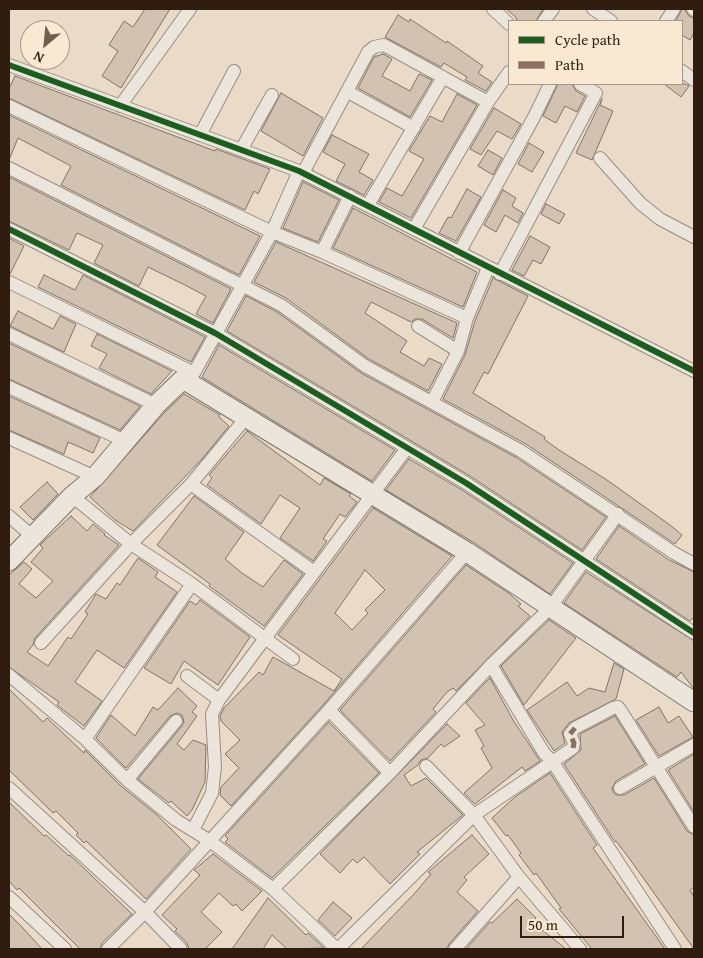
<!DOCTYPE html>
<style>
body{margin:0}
#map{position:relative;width:703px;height:958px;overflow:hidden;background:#e9dbc8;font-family:"Gentium Book Plus",serif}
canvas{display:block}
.frame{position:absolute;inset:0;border:10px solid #311d0f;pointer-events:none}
.legend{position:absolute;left:508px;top:20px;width:175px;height:65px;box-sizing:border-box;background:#fae9d2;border:1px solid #aa9784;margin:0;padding:6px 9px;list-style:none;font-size:15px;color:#311d0f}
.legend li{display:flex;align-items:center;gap:10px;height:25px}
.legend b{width:25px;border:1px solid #aa9784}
.north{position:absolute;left:20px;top:20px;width:50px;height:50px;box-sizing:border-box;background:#fae9d2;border:1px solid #aa9784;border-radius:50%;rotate:208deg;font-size:14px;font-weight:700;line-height:20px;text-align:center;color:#311d0f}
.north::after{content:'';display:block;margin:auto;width:18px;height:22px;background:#716050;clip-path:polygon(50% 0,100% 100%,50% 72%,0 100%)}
.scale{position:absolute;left:520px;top:916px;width:104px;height:22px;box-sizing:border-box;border:2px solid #311d0f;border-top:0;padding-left:6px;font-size:15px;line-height:18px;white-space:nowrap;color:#311d0f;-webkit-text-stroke:4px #fae9d2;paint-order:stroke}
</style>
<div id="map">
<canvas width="703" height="958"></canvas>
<div class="frame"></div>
<ul class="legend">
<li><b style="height:6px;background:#1b5e20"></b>Cycle path</li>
<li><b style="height:6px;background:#8d6e63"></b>Path</li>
</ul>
<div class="north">N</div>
<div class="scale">50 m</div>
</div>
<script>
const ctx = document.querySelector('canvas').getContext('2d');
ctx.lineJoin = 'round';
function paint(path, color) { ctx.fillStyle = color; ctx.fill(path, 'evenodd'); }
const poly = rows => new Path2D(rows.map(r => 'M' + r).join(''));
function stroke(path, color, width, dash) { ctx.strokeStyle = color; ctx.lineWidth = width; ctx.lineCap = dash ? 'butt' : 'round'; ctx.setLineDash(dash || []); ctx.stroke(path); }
const building = poly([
 [145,9,170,9,121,88,102,76,118,51,109,45,124,21,133,27,145,9],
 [506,9,543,9,536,21,517,21,516,17,506,9],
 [682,9,685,10,689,16,694,18,694,33,690,40,682,35,682,21,676,21,682,9],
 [398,15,409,22,410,19,446,43,447,41,483,66,478,73,492,82,486,91,465,80,467,77,444,63,441,67,385,37,398,15],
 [383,54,392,59,382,76,410,91,419,74,432,80,410,117,358,88,374,57,383,54],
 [15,76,215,151,216,149,270,169,258,194,254,191,245,210,9,98,9,89,15,76],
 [558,84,572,84,576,91,585,96,577,112,565,106,556,123,543,116,558,84],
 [664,84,685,84,689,86,681,97,664,84],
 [281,93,323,118,303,156,261,131,281,93],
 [457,94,477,105,411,218,379,202,387,188,402,196,424,159,409,151,430,116,442,122,457,94],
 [602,99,600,105,613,111,592,160,576,153,602,99],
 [494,108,521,124,512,139,497,131,481,155,470,149,494,108],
 [9,115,260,236,239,275,61,185,71,166,18,138,9,160,9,115],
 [332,135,369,154,359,172,373,180,364,195,336,181,345,164,323,152,332,135],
 [529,143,544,152,532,172,518,164,529,143],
 [488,150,502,158,493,175,478,166,488,150],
 [9,177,231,289,213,323,196,314,206,296,183,284,148,267,139,286,94,263,103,245,77,233,69,250,9,221,9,177],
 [303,182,339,200,318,242,283,228,303,182],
 [467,189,481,197,456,241,439,233,448,217,451,218,467,189],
 [503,190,516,198,512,206,523,213,518,223,505,215,496,232,484,225,503,190],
 [546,204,565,214,559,224,541,214,546,204],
 [353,208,477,272,463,307,333,248,353,208],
 [530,236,550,247,541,264,533,260,524,276,512,270,530,236],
 [9,238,24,246,10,274,9,274,9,238],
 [276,242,457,323,453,338,422,319,415,319,411,322,371,302,365,313,407,341,400,352,424,366,429,358,442,364,428,391,369,359,286,298,254,282,276,242],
 [44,275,75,290,83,275,205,337,191,362,38,287,44,275],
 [493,278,528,296,488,374,484,372,473,393,545,437,544,439,559,450,607,480,670,525,682,535,675,544,526,444,443,399,465,355,475,321,493,278],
 [246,296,277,312,361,373,517,458,606,517,582,550,470,476,227,331,246,296],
 [18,311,53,329,60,316,76,324,64,352,10,326,18,311],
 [97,334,172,371,151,394,99,368,107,354,91,346,97,334],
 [9,343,140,406,120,430,9,379,9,343],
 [219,345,395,450,372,481,202,377,219,345],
 [184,394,220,415,219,417,229,426,202,459,133,531,115,520,90,497,164,413,184,394],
 [9,396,100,438,93,453,68,442,64,454,9,430,9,396],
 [247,431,320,485,324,478,351,494,349,496,357,502,345,517,340,514,323,539,327,541,313,561,280,538,300,508,280,495,261,524,207,485,212,478,209,475,247,431],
 [409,459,462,490,573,563,550,594,473,542,386,490,409,459],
 [47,482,58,494,33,520,20,507,47,482],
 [194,496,244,532,225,559,242,573,263,587,284,560,303,574,264,626,209,586,210,584,157,545,194,496],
 [373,508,452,556,323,705,231,806,220,795,221,787,239,768,225,754,240,740,221,721,220,716,224,708,259,672,263,675,273,657,334,691,342,679,278,635,373,508],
 [365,570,385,590,365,610,368,613,352,630,335,613,365,570],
 [71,516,87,531,93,524,105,534,104,535,119,545,35,638,33,645,27,652,48,666,68,637,71,639,88,614,85,612,96,594,106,599,117,583,120,585,138,558,158,572,155,577,177,592,124,668,97,650,75,682,102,701,84,726,57,705,59,702,9,667,9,575,24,562,32,569,19,584,36,598,53,581,31,562,43,548,40,545,71,516],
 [619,526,669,560,694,572,694,617,690,621,596,559,619,526],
 [466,565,510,594,521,604,518,606,530,616,456,691,453,688,447,692,433,709,436,712,390,761,340,710,466,565],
 [586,572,694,641,694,689,681,672,677,677,564,603,586,572],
 [200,600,250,637,218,685,184,661,171,684,144,668,190,601,196,605,200,600],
 [549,620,576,638,524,705,501,666,549,620],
 [614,663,624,669,616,699,569,723,562,732,565,743,554,751,527,710,567,682,577,696,589,688,605,692,614,663],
 [490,678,513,720,540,761,525,771,522,767,475,804,464,793,492,768,481,748,484,746,475,730,485,725,466,703,490,678],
 [178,688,197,706,192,712,197,716,177,744,184,750,193,740,206,745,205,782,192,810,187,816,171,801,169,803,138,779,182,726,184,722,182,715,177,713,170,716,126,768,96,738,111,715,135,736,153,707,158,710,178,688],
 [9,689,43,722,47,718,84,753,85,750,121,786,157,815,191,849,146,899,86,841,84,843,76,835,78,833,56,811,53,813,9,770,9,689],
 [659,707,668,723,679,716,693,737,659,756,636,720,659,707],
 [615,716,645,764,616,781,612,788,613,792,616,795,624,795,654,778,687,831,694,835,694,887,690,890,694,897,694,949,629,858,616,841,615,842,564,764,581,750,580,734,615,716],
 [329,722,379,773,272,878,225,842,228,839,225,836,329,722],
 [447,724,460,736,444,747,441,744,428,758,421,760,418,765,404,775,411,786,426,778,463,815,417,852,420,854,390,884,364,857,357,863,353,859,340,873,320,854,447,724],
 [694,754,694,812,668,770,694,754],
 [550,773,597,845,593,848,665,949,592,949,559,909,561,908,536,873,534,875,519,855,521,853,508,835,506,836,492,818,515,797,550,773],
 [9,802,44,836,46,835,69,856,70,855,132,914,102,943,100,949,80,949,19,888,17,890,9,881,9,802],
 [472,835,489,854,464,877,467,880,457,892,478,911,449,944,447,949,361,949,415,893,431,874,428,872,472,835],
 [213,854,262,891,242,911,236,904,233,906,219,893,201,912,222,932,205,949,189,949,187,943,175,931,177,929,162,915,200,875,194,870,213,854],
 [268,898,306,935,308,933,324,948,287,949,272,935,263,949,232,949,268,898],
 [517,899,536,918,532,922,566,949,466,949,490,922,492,923,517,899],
 [333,902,352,918,335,936,318,920,333,902],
 [9,914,22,927,42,949,9,949,9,914]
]);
const street = poly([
 [493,9,509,24],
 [593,9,611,21],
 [693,9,694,10],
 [544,21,553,9],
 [666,21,674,9],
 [9,65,299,171,694,371],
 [682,71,694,80],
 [348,92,414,128],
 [9,106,272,232,322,252,467,318],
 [120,106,190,9],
 [200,135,234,71],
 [241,150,272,95],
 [600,158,640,203,660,219,694,237],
 [9,168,281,305,365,366,521,451,674,553,694,564],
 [303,173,368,52,374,47,384,45,488,102],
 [368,205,443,77],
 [9,229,215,333,466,483,694,633],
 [414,229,488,102,509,72],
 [322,252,350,196],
 [459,253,534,117,550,84],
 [500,274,596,93,580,84],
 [9,282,194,373],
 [418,326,458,351],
 [9,334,156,405],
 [183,379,194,373,272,232,299,171],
 [9,387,127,442],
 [432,402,458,351,467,318,488,268],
 [9,438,95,477],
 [191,484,314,572],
 [72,496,131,544,192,584,293,659],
 [9,516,33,537],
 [41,643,131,544,191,484,245,419],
 [491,665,544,753,552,761,675,949],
 [9,675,85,739,127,780,176,820,210,841,273,889,337,949],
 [187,676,219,700],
 [329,710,390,773],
 [85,739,192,584],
 [426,766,474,815,519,877,580,949],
 [127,780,176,721],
 [9,788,145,912,181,949],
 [620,788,694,745],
 [193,830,212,793,215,767,212,714,219,700,407,448],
 [273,889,390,773,491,665,550,608,618,514],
 [9,897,65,949],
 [108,949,145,912,329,710,467,552],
 [338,949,474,815,573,748,574,743,570,734,575,728,613,708,618,707,621,711,694,827],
 [455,949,519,877]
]);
const secondary = poly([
 [9,561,72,496,95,477,156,405,183,379,467,552,694,702]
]);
const quiet = poly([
 [573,748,574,743,570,734,575,728]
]);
const cycleway = poly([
 [9,65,299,171,694,371],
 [9,229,215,333,466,483,694,633]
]);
paint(building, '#d2c2b2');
stroke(building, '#7e7468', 1);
stroke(street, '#988d81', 14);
stroke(secondary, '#7e7468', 21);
stroke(street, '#ece5dc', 12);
stroke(secondary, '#ece5dc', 19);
stroke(quiet, '#8d6e63', 5, [10, 5]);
stroke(cycleway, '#1b5e20', 6);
</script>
